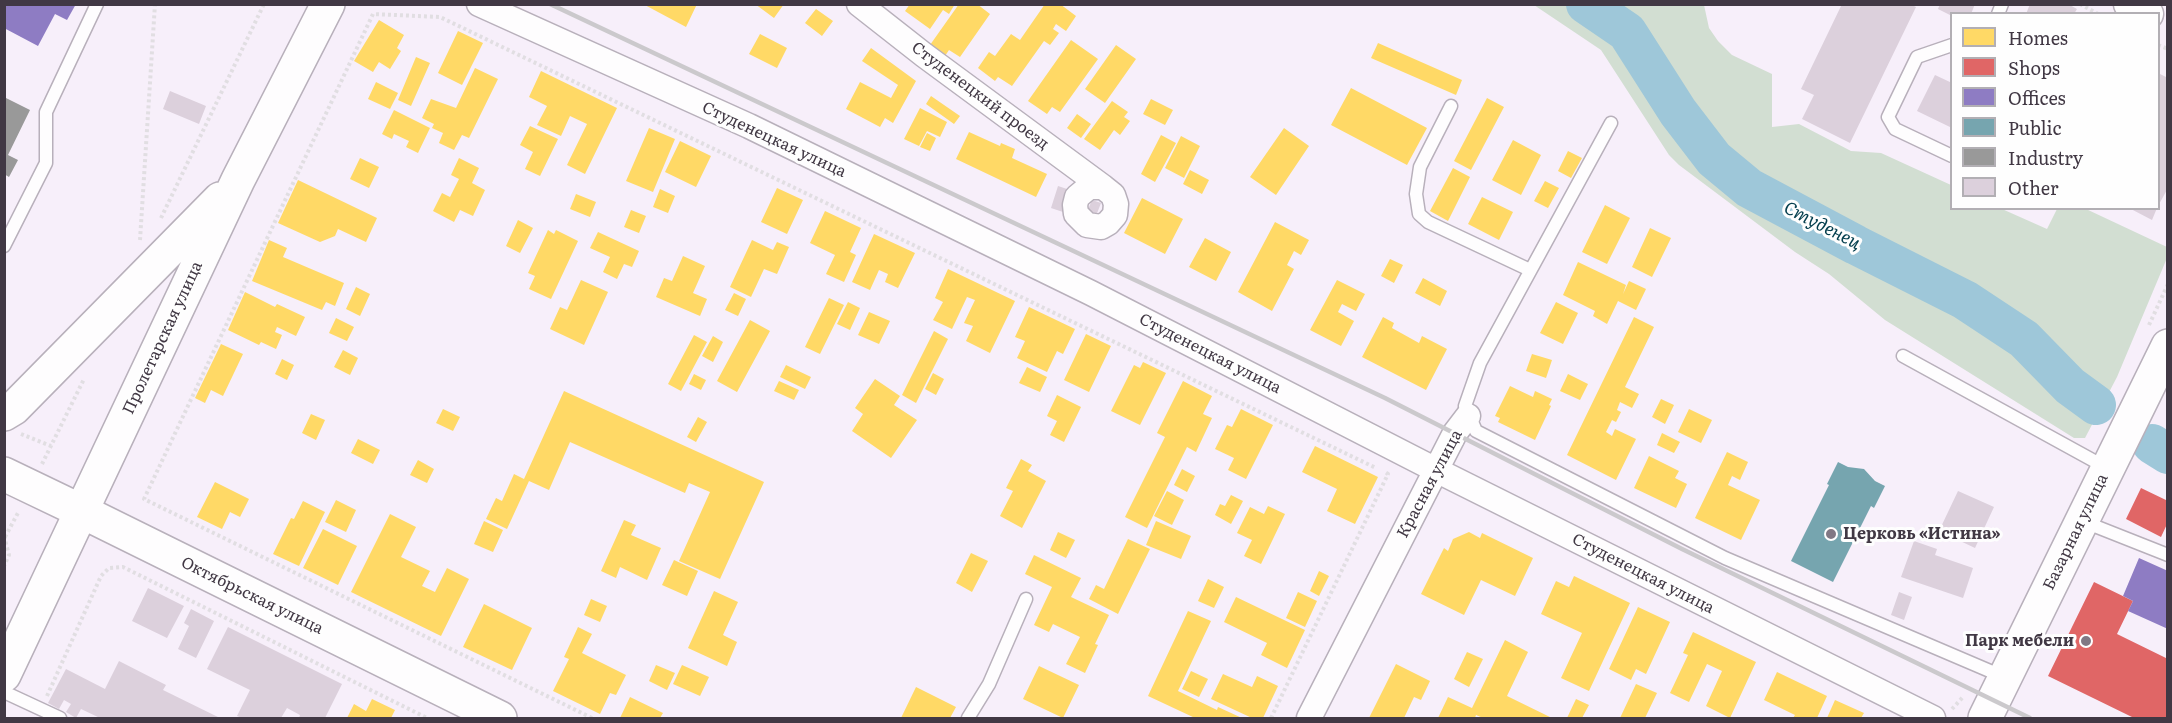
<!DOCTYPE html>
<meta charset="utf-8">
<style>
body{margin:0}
#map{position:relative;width:2172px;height:723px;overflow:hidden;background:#f7effa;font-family:Literata,serif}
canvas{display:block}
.frame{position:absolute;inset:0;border:6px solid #413844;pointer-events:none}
.legend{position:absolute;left:1950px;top:12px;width:210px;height:198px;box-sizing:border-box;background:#fefefe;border:2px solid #b2afb4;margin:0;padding:8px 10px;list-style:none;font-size:18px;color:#413844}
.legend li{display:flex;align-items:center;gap:12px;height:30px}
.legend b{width:30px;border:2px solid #b2afb4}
</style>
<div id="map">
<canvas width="2172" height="723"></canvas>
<div class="frame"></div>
<ul class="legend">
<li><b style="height:16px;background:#ffd966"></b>Homes</li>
<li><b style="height:16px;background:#e06666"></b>Shops</li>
<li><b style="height:16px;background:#8e7cc3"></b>Offices</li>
<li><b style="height:16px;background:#76a5af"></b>Public</li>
<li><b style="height:16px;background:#999"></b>Industry</li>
<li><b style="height:16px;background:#dcd0dc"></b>Other</li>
</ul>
</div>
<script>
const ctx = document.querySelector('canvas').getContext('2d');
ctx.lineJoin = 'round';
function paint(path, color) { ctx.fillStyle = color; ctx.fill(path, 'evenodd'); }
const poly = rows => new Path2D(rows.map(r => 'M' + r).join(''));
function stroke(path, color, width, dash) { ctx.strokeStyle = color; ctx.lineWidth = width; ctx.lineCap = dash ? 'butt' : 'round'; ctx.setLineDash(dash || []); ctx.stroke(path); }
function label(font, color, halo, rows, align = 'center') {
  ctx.font = font + ' Literata,serif'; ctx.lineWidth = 6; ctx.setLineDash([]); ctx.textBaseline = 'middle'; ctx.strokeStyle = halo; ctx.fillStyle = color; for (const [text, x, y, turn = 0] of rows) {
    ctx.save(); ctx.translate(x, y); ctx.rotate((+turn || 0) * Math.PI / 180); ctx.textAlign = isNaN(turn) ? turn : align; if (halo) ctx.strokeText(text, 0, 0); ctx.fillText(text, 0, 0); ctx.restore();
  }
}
const green = poly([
 [1534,5,1704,5,1709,28,1718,41,1732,55,1772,74,1772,127,1799,124,1851,151,1881,153,1951,185,1952,208,2002,209,2047,229,2057,209,2086,209,2167,247,2167,258,2117,377,2085,438,2074,438,1885,320,1829,274,1795,252,1679,165,1669,155,1601,50]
]);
const homes = poly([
 [643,4,697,4,686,27],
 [755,4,784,4,774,18],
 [910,4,955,4,949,14,943,10,930,29,905,11],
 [959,4,977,4,990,14,960,57,949,50,945,56,930,45],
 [1045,4,1060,4,1076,16,1066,31,1056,24,1053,29,1059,33,1050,45,1044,41,1012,86,998,77,995,81,978,68,989,52,995,56,1011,34,1020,40],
 [816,9,833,21,822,36,805,23],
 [379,20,404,35,397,48,401,51,390,69,379,62,373,72,354,61],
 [458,31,483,43,462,85,438,73],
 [760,34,787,48,777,68,749,54],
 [1071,40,1098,59,1060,112,1052,107,1047,114,1028,101],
 [1378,43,1462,80,1456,95,1371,58],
 [1116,45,1136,59,1105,103,1085,89],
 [871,48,916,81,893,123,885,118,880,127,846,109,860,82,891,98,898,85,862,61],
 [416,57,430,63,411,106,398,100],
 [475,68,498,79,469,138,462,135,454,150,439,143,443,133,432,128,434,124,422,118,431,99,456,108],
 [541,71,617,108,585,174,567,165,587,124,570,116,561,136,537,125,547,106,529,97],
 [376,82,398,93,390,109,368,99],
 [1351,88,1427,128,1407,165,1331,125],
 [931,96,960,116,954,124,926,104],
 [1487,98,1504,107,1471,170,1454,161],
 [1151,99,1173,110,1165,125,1143,114],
 [1112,101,1128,112,1124,117,1130,121,1120,135,1114,130,1100,150,1084,139],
 [920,108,947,122,940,137,927,131,919,146,904,139],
 [394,110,430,128,418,153,406,147,409,141,394,134,392,139,382,134],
 [1077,114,1091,124,1081,138,1067,128],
 [530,126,558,139,540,176,525,169,533,152,520,145],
 [649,128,675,139,653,192,626,181],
 [1284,128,1309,146,1276,195,1250,177],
 [969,132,1000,146,1001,143,1015,149,1012,158,1047,174,1036,197,956,159],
 [927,133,936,138,930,151,920,147],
 [1161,135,1176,143,1155,182,1141,174],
 [1181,136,1200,146,1184,178,1165,168],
 [1513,140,1541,155,1521,195,1492,180],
 [680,141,711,156,696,187,665,172],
 [1568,151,1582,158,1571,178,1558,171],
 [360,158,379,167,369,188,350,179],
 [459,158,479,168,472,183,485,190,473,216,460,210,454,222,433,211,442,193,450,197,459,179,451,175],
 [1453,168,1470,177,1448,221,1430,211],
 [1190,170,1209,180,1202,194,1183,184],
 [298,180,377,218,366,242,338,229,335,236,320,242,278,223],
 [1545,181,1559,188,1548,208,1534,201],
 [777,188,803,200,787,234,761,222],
 [660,189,675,196,668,213,653,207],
 [576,194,596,202,590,217,570,209],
 [1482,197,1513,212,1499,240,1468,224],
 [1142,198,1183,219,1165,254,1124,233],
 [1605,205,1630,218,1607,264,1582,252],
 [631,210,646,216,639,233,624,227],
 [825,211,861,228,850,252,856,255,844,282,826,274,835,255,810,243],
 [518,220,533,228,520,253,506,246],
 [1275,222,1309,240,1301,255,1294,251,1287,265,1294,269,1272,311,1238,292],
 [1650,228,1671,238,1652,277,1632,267],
 [548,230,554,234,556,230,578,241,551,299,529,289,535,276,528,273],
 [598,232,639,251,632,267,624,264,617,279,603,272,610,257,590,248],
 [874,234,915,253,898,288,885,282,888,274,879,270,870,290,852,282],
 [1205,238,1231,252,1216,281,1189,267],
 [269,240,287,248,283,257,344,283,335,306,326,302,322,310,252,281],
 [752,240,773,250,777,242,789,247,777,274,764,269,751,297,730,287],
 [683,256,705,266,693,293,707,299,700,316,656,297,664,278,672,281],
 [1390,259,1403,265,1394,283,1381,276],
 [1578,262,1626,285,1623,294,1629,281,1646,289,1636,310,1618,301,1607,324,1593,316,1595,311,1563,295],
 [948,269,1015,301,990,353,966,341,973,326,964,323,975,300,967,297,952,329,933,320,943,302,935,298],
 [1423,278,1447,291,1440,306,1415,293],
 [581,280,608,292,584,345,550,329,560,307,567,310],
 [1337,280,1365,294,1356,311,1342,304,1338,312,1354,321,1341,346,1310,330],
 [356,287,370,294,360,316,346,309],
 [245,292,275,307,277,304,305,317,296,336,277,327,275,332,282,335,276,349,261,342,259,345,228,330],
 [734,293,746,299,738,316,725,310],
 [829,298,844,305,820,354,805,347],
 [848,302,860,308,850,330,837,324],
 [1556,302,1578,313,1563,344,1540,333],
 [1029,307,1075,329,1063,354,1057,351,1047,372,1017,358,1025,341,1015,337],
 [869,312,890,321,879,344,858,335],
 [1383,317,1394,323,1392,328,1419,343,1422,336,1447,349,1426,390,1362,357],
 [1634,317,1654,327,1625,387,1639,394,1632,408,1620,402,1617,410,1621,412,1616,422,1612,420,1606,432,1612,436,1615,429,1636,439,1616,480,1567,455],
 [336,318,354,327,347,341,329,333],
 [750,320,770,331,737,392,717,381],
 [934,331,948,339,916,403,902,395],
 [1086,334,1111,346,1089,392,1064,380],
 [694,335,707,342,681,391,668,384],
 [713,336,723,342,713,362,702,356],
 [221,344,243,354,223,396,211,390,205,403,195,398],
 [343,350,358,358,350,375,334,367],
 [1532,354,1552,360,1546,378,1526,371],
 [282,359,294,365,287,380,275,374],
 [1143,362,1166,373,1140,425,1111,411,1134,365,1140,368],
 [786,365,811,377,805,389,780,377],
 [1027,367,1047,377,1040,392,1019,383],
 [933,373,944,379,936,395,925,389],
 [694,374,706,380,701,390,689,384],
 [1568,374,1588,384,1580,400,1560,391],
 [875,379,900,396,894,405,917,420,891,458,852,431,863,414,855,408],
 [779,381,799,390,794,400,774,391],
 [1183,381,1212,396,1203,414,1212,418,1196,452,1187,447,1147,528,1125,517,1165,437,1157,433],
 [1510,386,1533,397,1535,391,1552,399,1549,405,1551,406,1535,440,1498,422,1500,418,1495,416],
 [564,391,764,482,720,579,679,561,710,492,689,483,685,493,570,442,549,490,529,481,507,529,486,519,496,498,502,501,514,474,524,479],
 [1057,395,1081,407,1064,442,1050,435,1057,421,1047,416],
 [1661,399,1674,405,1665,424,1652,417],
 [443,409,460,417,453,431,436,423],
 [1241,409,1273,425,1246,479,1228,470,1234,458,1215,449,1227,425,1232,427],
 [1689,409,1712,420,1701,443,1678,432],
 [311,414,325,420,316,440,302,433],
 [698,417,707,422,696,442,687,437],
 [1662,433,1680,442,1674,453,1657,445],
 [358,439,380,450,373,464,351,453],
 [1315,446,1378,477,1355,524,1327,511,1337,489,1302,472],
 [1727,452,1748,462,1740,480,1732,476,1728,485,1760,500,1741,540,1695,518],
 [1649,456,1679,471,1675,478,1687,484,1676,508,1634,488],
 [1021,459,1032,465,1028,471,1046,481,1022,528,1000,516,1013,491,1006,488],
 [418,460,434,469,427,483,410,475],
 [1182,469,1195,476,1187,492,1174,485],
 [215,482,249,499,240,517,230,512,222,529,197,517],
 [1167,491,1184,500,1172,525,1154,516],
 [1231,495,1243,501,1231,524,1215,515,1220,504,1225,506],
 [336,500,356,510,346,532,325,522],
 [303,501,325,512,299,566,273,554,291,518,294,519],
 [1268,506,1285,514,1261,564,1244,556,1252,540,1237,533,1250,507,1264,514],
 [390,514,416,527,401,557,430,571,422,586,435,592,447,568,469,579,441,636,351,592],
 [624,520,636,525,631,535,661,548,647,580,620,567,616,578,601,571],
 [484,521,503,530,493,552,474,544],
 [1156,521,1191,536,1181,559,1146,545],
 [323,529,357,546,338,585,303,568],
 [1058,532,1075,540,1066,558,1050,550],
 [1469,532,1480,538,1482,533,1533,558,1515,596,1481,580,1464,615,1421,594,1444,548,1448,551,1453,539],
 [1128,539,1150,549,1118,614,1089,599,1096,585,1104,589],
 [971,553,988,561,972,592,956,583],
 [1034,555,1081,578,1071,597,1109,615,1095,644,1098,645,1085,673,1066,664,1080,637,1053,624,1049,632,1034,625,1052,587,1025,574],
 [674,560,698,571,687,596,662,585],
 [1319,571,1329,576,1319,596,1310,591],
 [1574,576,1630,603,1589,691,1561,678,1582,633,1541,614,1556,581,1569,587],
 [1208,579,1224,587,1214,608,1198,601],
 [714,591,738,602,723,635,737,642,727,666,688,648],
 [1298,592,1317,601,1305,627,1286,618],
 [1236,597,1305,630,1287,668,1261,655,1267,643,1224,622],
 [591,599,607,606,600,622,584,615],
 [484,604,532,628,512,670,463,647],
 [1638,607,1670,622,1646,674,1636,669,1631,680,1609,669],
 [1188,611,1211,621,1178,691,1217,710,1218,707,1242,718,1195,718,1148,696],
 [578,627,592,634,582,653,626,675,616,695,610,693,600,714,553,691,569,659,564,657],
 [1693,632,1756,662,1730,718,1706,706,1722,671,1707,664,1689,702,1670,693,1688,655,1683,653],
 [1505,640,1528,652,1507,696,1552,718,1483,718,1476,715,1475,718,1438,718,1448,697,1472,708],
 [1467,652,1483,659,1469,687,1454,679],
 [1396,664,1430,681,1421,700,1414,697,1404,718,1369,718],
 [656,665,675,673,667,690,649,681],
 [682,665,709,677,700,696,673,684],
 [1039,666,1079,685,1063,718,1023,699],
 [1191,671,1208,679,1199,697,1182,689],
 [1777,672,1827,696,1817,718,1793,718,1795,715,1764,700],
 [1223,674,1252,687,1257,676,1278,686,1263,718,1252,718,1211,699],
 [1636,684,1657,693,1645,718,1620,718],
 [916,687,956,707,950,718,901,718],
 [630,697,663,713,660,718,620,718],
 [372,699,395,710,391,718,347,718,354,704,366,711],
 [1576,699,1589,705,1582,718,1567,718],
 [1835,700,1864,713,1861,718,1827,718]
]);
const shops = poly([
 [2141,488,2168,501,2168,522,2161,537,2126,519],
 [2094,582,2133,601,2117,634,2168,659,2168,718,2134,718,2048,676]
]);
const offices = poly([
 [4,4,76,4,67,20,55,14,38,46,4,28],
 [2139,558,2168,571,2168,629,2128,611,2133,601,2123,596]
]);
const public = poly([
 [1838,462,1848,467,1864,469,1875,481,1885,486,1874,508,1871,506,1833,582,1791,561,1829,485,1827,484]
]);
const industry = poly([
 [4,97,30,110,8,155,18,160,9,177,4,174]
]);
const river = poly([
 [1586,4,1627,32,1678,112,1714,159,1749,188,1856,245,1965,300,2024,339,2070,386,2096,405],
 [2152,444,2168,454]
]);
const building = poly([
 [1842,4,1910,4,1916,7,1850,143,1802,119,1814,95,1801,89],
 [1940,4,1975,4,1971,14,1952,14,1952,16,1938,9],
 [2030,4,2068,4,2077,9,2074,14,2026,14],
 [2158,73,2168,78,2168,188,2158,206],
 [1935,75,1952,83,1952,128,1917,111],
 [170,91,206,106,199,124,163,109],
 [1058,186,1070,190,1063,212,1051,208],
 [1092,200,1101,203,1096,216,1087,212],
 [2129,208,2157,208,2152,220],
 [1958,491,1994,507,1975,548,1939,531],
 [1914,541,1937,549,1935,555,1973,568,1963,598,1901,577],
 [148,588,184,606,167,638,132,621],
 [1899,592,1912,597,1904,620,1891,615],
 [191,609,214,621,196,658,178,649,189,626,184,623],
 [228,627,342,684,325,718,299,718,300,715,287,708,281,718,242,718,237,716,250,690,207,669],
 [119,661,166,685,163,690,220,718,100,718,81,709,76,718,66,712,71,704,64,700,59,709,48,703,66,669,105,689]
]);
const path = poly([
 [2080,4,2098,14],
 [2158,45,2168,49],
 [161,218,264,4],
 [140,240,155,4],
 [2149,325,2168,284],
 [21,434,51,446],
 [42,464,84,379],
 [4,536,9,555,4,566],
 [5,537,19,511],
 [47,696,101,576,109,568,123,567,427,718],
 [1952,709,1963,697],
 [592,718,144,499,373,14,440,17,1376,468],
 [1271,718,1388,474,1385,472]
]);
const service = poly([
 [1998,14,2002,4],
 [1952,45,1917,57,1888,117,1895,129,1952,156],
 [1451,106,1420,167,1416,194,1419,214,1428,222,1530,270],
 [1611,123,1480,363,1465,406,1476,431,1725,558,2004,677],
 [4,246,46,163,46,112,97,4],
 [1903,356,2107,468],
 [2082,521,2168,555],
 [4,692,60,718],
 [968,718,989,684,1026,599]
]);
const minor = poly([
 [479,4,749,126,1091,293,1436,470,1933,718],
 [859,4,924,55,1103,187,1113,195,1116,204,1115,215,1108,223,1101,227,1087,225,1076,214,1075,205,1077,197,1089,187,1103,187],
 [1309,718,1455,433,1468,416]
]);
const tertiary = poly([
 [2129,4,2148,14]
]);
const secondary = poly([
 [81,511,500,718],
 [1985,718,2168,346]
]);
const primary = poly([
 [4,414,14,408,220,199],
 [4,474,81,511],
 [4,675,238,180,328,4]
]);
const rail = poly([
 [550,4,1385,398,1682,549,2030,718]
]);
const markers = [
 [1831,534,6,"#817884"],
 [2086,641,6,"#817884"]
];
const streetNames = [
 ["Студенецкий проезд",980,96,37],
 ["Студенецкая улица",774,140,25],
 ["Пролетарская улица",163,338,-65],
 ["Студенецкая улица",1210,354,27],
 ["Красная улица",1430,484,-62],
 ["Базарная улица",2076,532,-64],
 ["Студенецкая улица",1643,574,27],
 ["Октябрьская улица",252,596,26]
];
const poiNames = [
 ["Церковь «Истина»",1843,534],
 ["Парк мебели",2074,641,"right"]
];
const waterNames = [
 ["Студенец",1822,226,27]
];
paint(green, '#d2ded2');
paint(homes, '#ffd966');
paint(shops, '#e06666');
paint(offices, '#8e7cc3');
paint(public, '#76a5af');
paint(industry, '#999');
stroke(river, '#9ec7d9', 40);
paint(building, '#dcd0dc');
stroke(service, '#b8b0bb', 15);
stroke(minor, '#b8b0bb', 27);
stroke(tertiary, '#b8b0bb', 33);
stroke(secondary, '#b8b0bb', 36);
stroke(primary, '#b8b0bb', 36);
stroke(path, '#e1dee2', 4, [3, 3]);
stroke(service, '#fefdfe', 12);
stroke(minor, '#fefdfe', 24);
stroke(tertiary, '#fefdfe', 30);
stroke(secondary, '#fefdfe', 33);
stroke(primary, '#fefdfe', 33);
stroke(rail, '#cbc9cc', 4.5);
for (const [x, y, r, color] of markers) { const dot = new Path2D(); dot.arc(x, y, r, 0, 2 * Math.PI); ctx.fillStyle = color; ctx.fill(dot); stroke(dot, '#fefefe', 2); }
label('16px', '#413844', '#fefefe', streetNames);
label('bold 16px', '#413844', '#fefefe', poiNames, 'left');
label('italic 18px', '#06404f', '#fefefe', waterNames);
</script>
